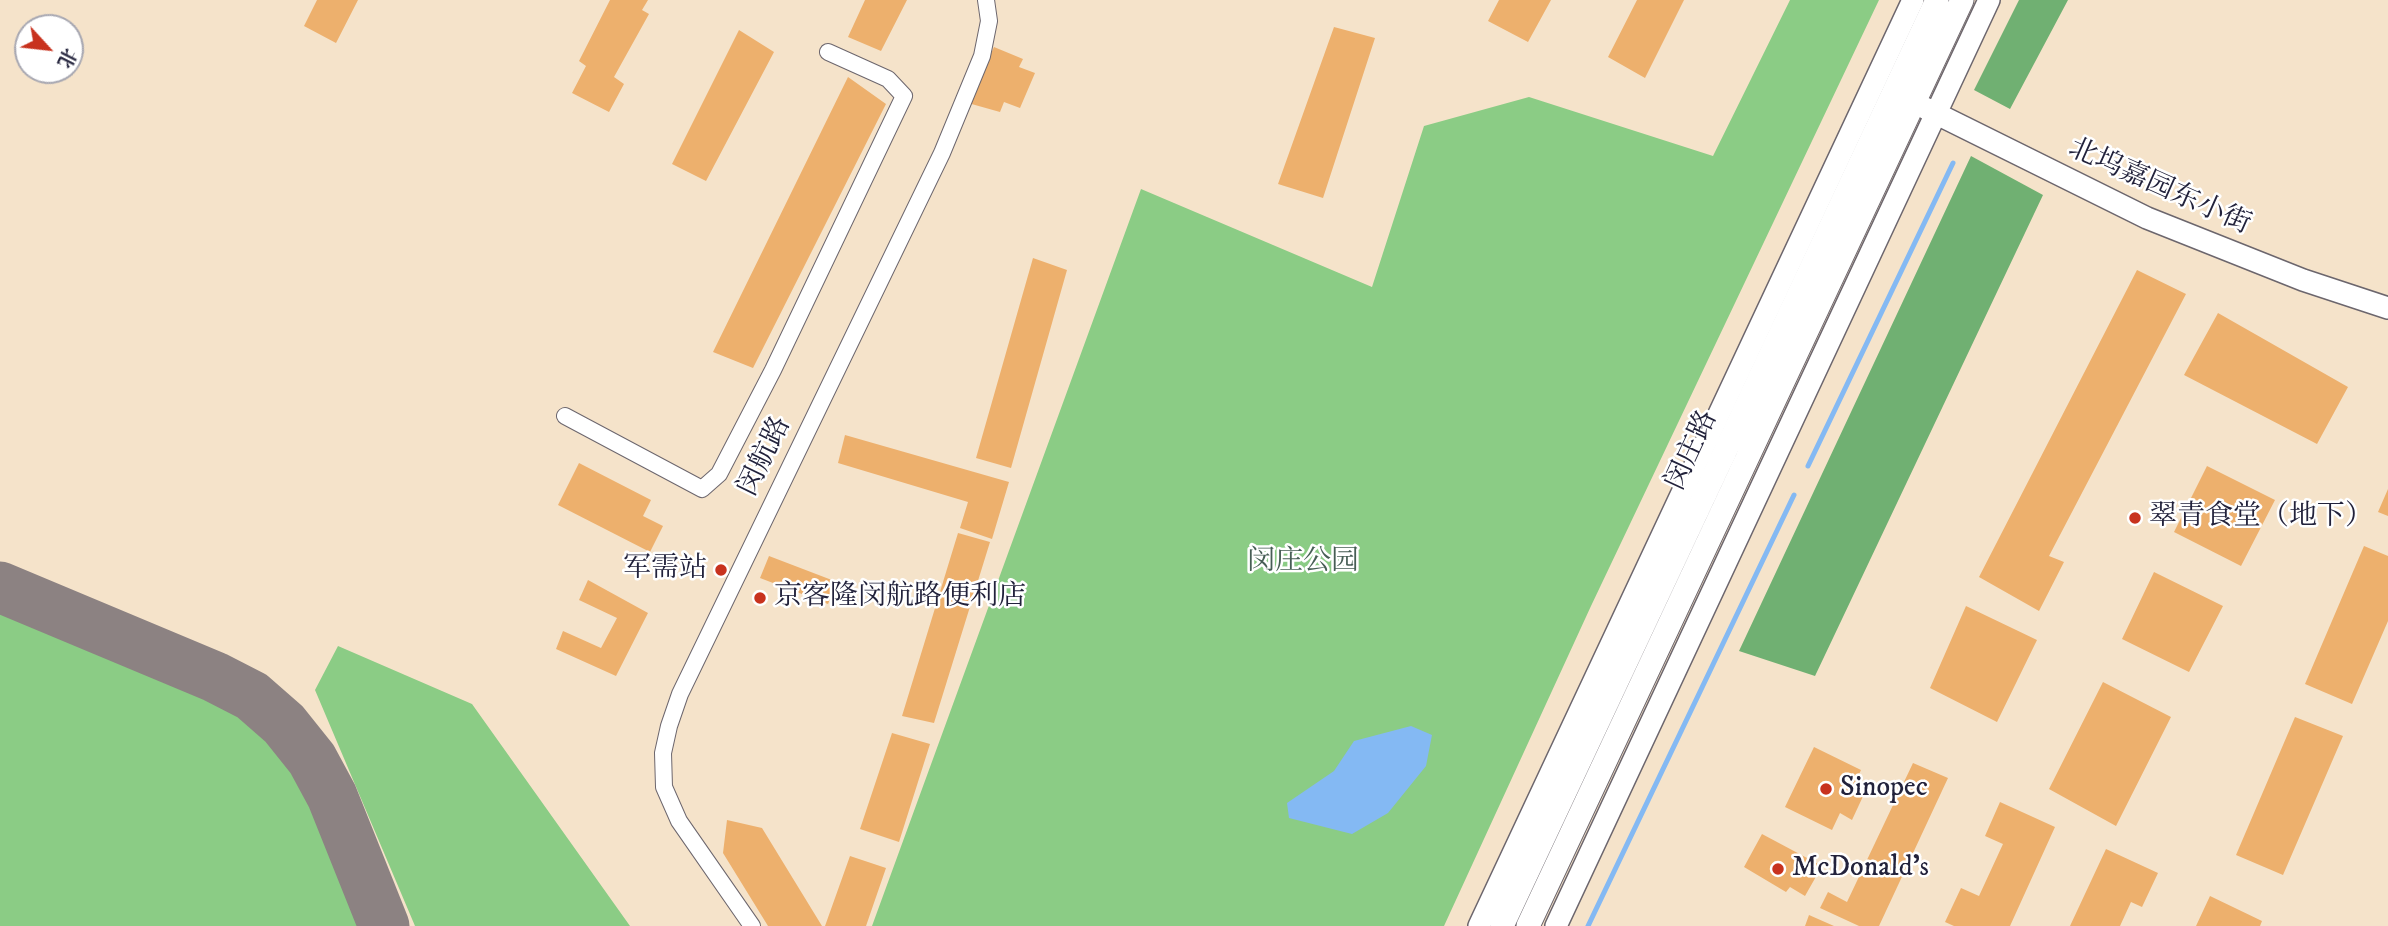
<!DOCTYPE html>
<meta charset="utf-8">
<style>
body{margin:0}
#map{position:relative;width:2388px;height:926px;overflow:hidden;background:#f5e3ca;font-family:"IM FELL DW Pica","Noto Serif SC",serif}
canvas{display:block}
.north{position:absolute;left:14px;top:14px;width:70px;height:70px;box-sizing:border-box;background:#fff;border:2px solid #a7a7b1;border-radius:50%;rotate:117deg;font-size:19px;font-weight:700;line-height:28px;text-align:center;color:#22223b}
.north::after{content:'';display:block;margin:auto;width:24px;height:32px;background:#c8321e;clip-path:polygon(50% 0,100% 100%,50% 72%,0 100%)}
</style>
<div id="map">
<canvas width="2388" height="926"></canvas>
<div class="north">北</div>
</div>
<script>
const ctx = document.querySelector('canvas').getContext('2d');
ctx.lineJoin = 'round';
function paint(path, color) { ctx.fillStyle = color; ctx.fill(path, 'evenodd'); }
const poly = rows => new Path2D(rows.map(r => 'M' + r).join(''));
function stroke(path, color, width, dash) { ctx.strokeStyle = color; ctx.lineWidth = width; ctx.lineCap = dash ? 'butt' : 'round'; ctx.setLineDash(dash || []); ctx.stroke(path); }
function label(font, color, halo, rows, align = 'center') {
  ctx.font = font + ' "IM FELL DW Pica","Noto Serif SC",serif'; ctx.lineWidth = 5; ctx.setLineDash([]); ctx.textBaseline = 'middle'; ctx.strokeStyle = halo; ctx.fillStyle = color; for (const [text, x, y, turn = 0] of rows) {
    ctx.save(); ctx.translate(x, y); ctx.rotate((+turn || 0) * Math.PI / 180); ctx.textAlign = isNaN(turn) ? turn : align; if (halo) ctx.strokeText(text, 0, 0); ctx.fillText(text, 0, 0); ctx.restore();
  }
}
const green = poly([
 [1790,0,1879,0,1591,606,1444,926,872,926,1141,189,1372,287,1424,126,1529,97,1713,156],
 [0,605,214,694,254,724,290,759,317,797,369,926,0,926],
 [338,646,472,704,630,926,415,926,315,690]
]);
const forest = poly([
 [2019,0,2068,0,2010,109,1974,90],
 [1971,156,2043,195,1815,676,1739,651]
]);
const water = poly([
 [1411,726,1432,735,1426,766,1388,813,1352,834,1289,818,1287,803,1334,771,1354,741]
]);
const stream = poly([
 [1808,466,1953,163],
 [1588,926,1794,495]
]);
const taxiway = poly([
 [0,587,215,677,252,696,284,724,312,759,332,796,384,926]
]);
const building = poly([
 [317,0,358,0,336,43,304,26],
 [610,0,648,0,642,10,649,14,614,77,624,84,609,112,572,93,586,66,579,61],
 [865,0,907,0,881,51,848,37],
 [1499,0,1551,0,1528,42,1488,21],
 [1637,0,1684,0,1645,78,1608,57],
 [1334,27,1375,38,1323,198,1278,184],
 [739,30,774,52,706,181,672,164],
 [994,47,1023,59,1019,67,1035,73,1020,108,1004,102,1000,112,968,103],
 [848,77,886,104,753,368,713,352],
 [1033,258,1067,270,1011,468,976,458],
 [2137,270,2186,294,2049,556,2064,562,2039,611,1979,577],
 [2218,313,2348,387,2317,444,2184,375],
 [845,435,1009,482,992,539,960,528,968,502,838,463],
 [579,463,651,500,643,516,663,526,650,552,558,505],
 [2207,466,2275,500,2241,566,2174,532],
 [2388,489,2388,516,2378,512],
 [958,533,990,542,934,723,902,716],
 [2364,546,2388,556,2388,621,2352,704,2305,684],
 [769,556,837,582,828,604,760,578],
 [2154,572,2223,606,2189,672,2122,639],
 [588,580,648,613,616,676,556,649,563,631,601,648,617,618,579,600],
 [1966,606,2037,640,1997,722,1930,688],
 [2103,682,2171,717,2116,826,2049,789],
 [2295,717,2343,736,2283,875,2236,855],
 [892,733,930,744,899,842,860,829],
 [1814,747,1861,770,1853,787,1865,792,1852,820,1840,813,1832,830,1785,807],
 [1913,763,1948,778,1879,926,1859,926,1820,908,1828,892,1847,902],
 [2000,802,2055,827,2010,926,1954,926,1945,922,1961,888,1979,896,2003,844,1985,836],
 [727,820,762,828,822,926,768,926,723,853],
 [1762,834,1822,866,1805,896,1790,887,1786,892,1744,867],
 [2106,849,2158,873,2142,907,2131,902,2120,926,2070,926],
 [850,856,886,868,866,926,825,926],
 [2210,896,2262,921,2260,926,2196,926],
 [1809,915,1834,926,1805,926]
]);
const minor = poly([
 [565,416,702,489,719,474,773,370,904,96,888,79,828,52],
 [752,926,679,821,664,787,663,753,669,726,680,694,942,153,982,56,989,21,986,0]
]);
const tertiary = poly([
 [1925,108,2147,218,2303,280,2388,308],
 [1479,926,1913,0],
 [1556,926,1989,0]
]);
const secondary = poly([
 [1502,926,1937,0],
 [1528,926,1962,0]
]);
const markers = [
 [2135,518,7,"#c8321e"],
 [721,570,7,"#c8321e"],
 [760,598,7,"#c8321e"],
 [1826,789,7,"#c8321e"],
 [1778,869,7,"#c8321e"]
];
const streetNames = [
 ["北坞嘉园东小街",2159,188,24],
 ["闵庄路",1693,451,-65],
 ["闵航路",766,457,-64]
];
const poiNames = [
 ["翠青食堂（地下）",2149,518],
 ["军需站",707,570,"right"],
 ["京客隆闵航路便利店",774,598],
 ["Sinopec",1840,789],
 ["McDonald's",1792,869]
];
const parkNames = [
 ["闵庄公园",1303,563]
];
paint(green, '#8bcc85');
paint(forest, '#70b072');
paint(water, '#84b9f3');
stroke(stream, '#84b9f3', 5);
stroke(taxiway, '#8c8282', 51);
paint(building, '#edb06d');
stroke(minor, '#6c666d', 18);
stroke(tertiary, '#6c666d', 24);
stroke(secondary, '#6c666d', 25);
stroke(minor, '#fff', 16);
stroke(tertiary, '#fff', 21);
stroke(secondary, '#fff', 23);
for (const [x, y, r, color] of markers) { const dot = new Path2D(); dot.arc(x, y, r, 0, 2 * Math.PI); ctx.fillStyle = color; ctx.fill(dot); stroke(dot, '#fff', 2.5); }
label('28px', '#22223b', '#fff', streetNames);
label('28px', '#22223b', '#fff', poiNames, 'left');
label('28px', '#475e55', '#fff', parkNames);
</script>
